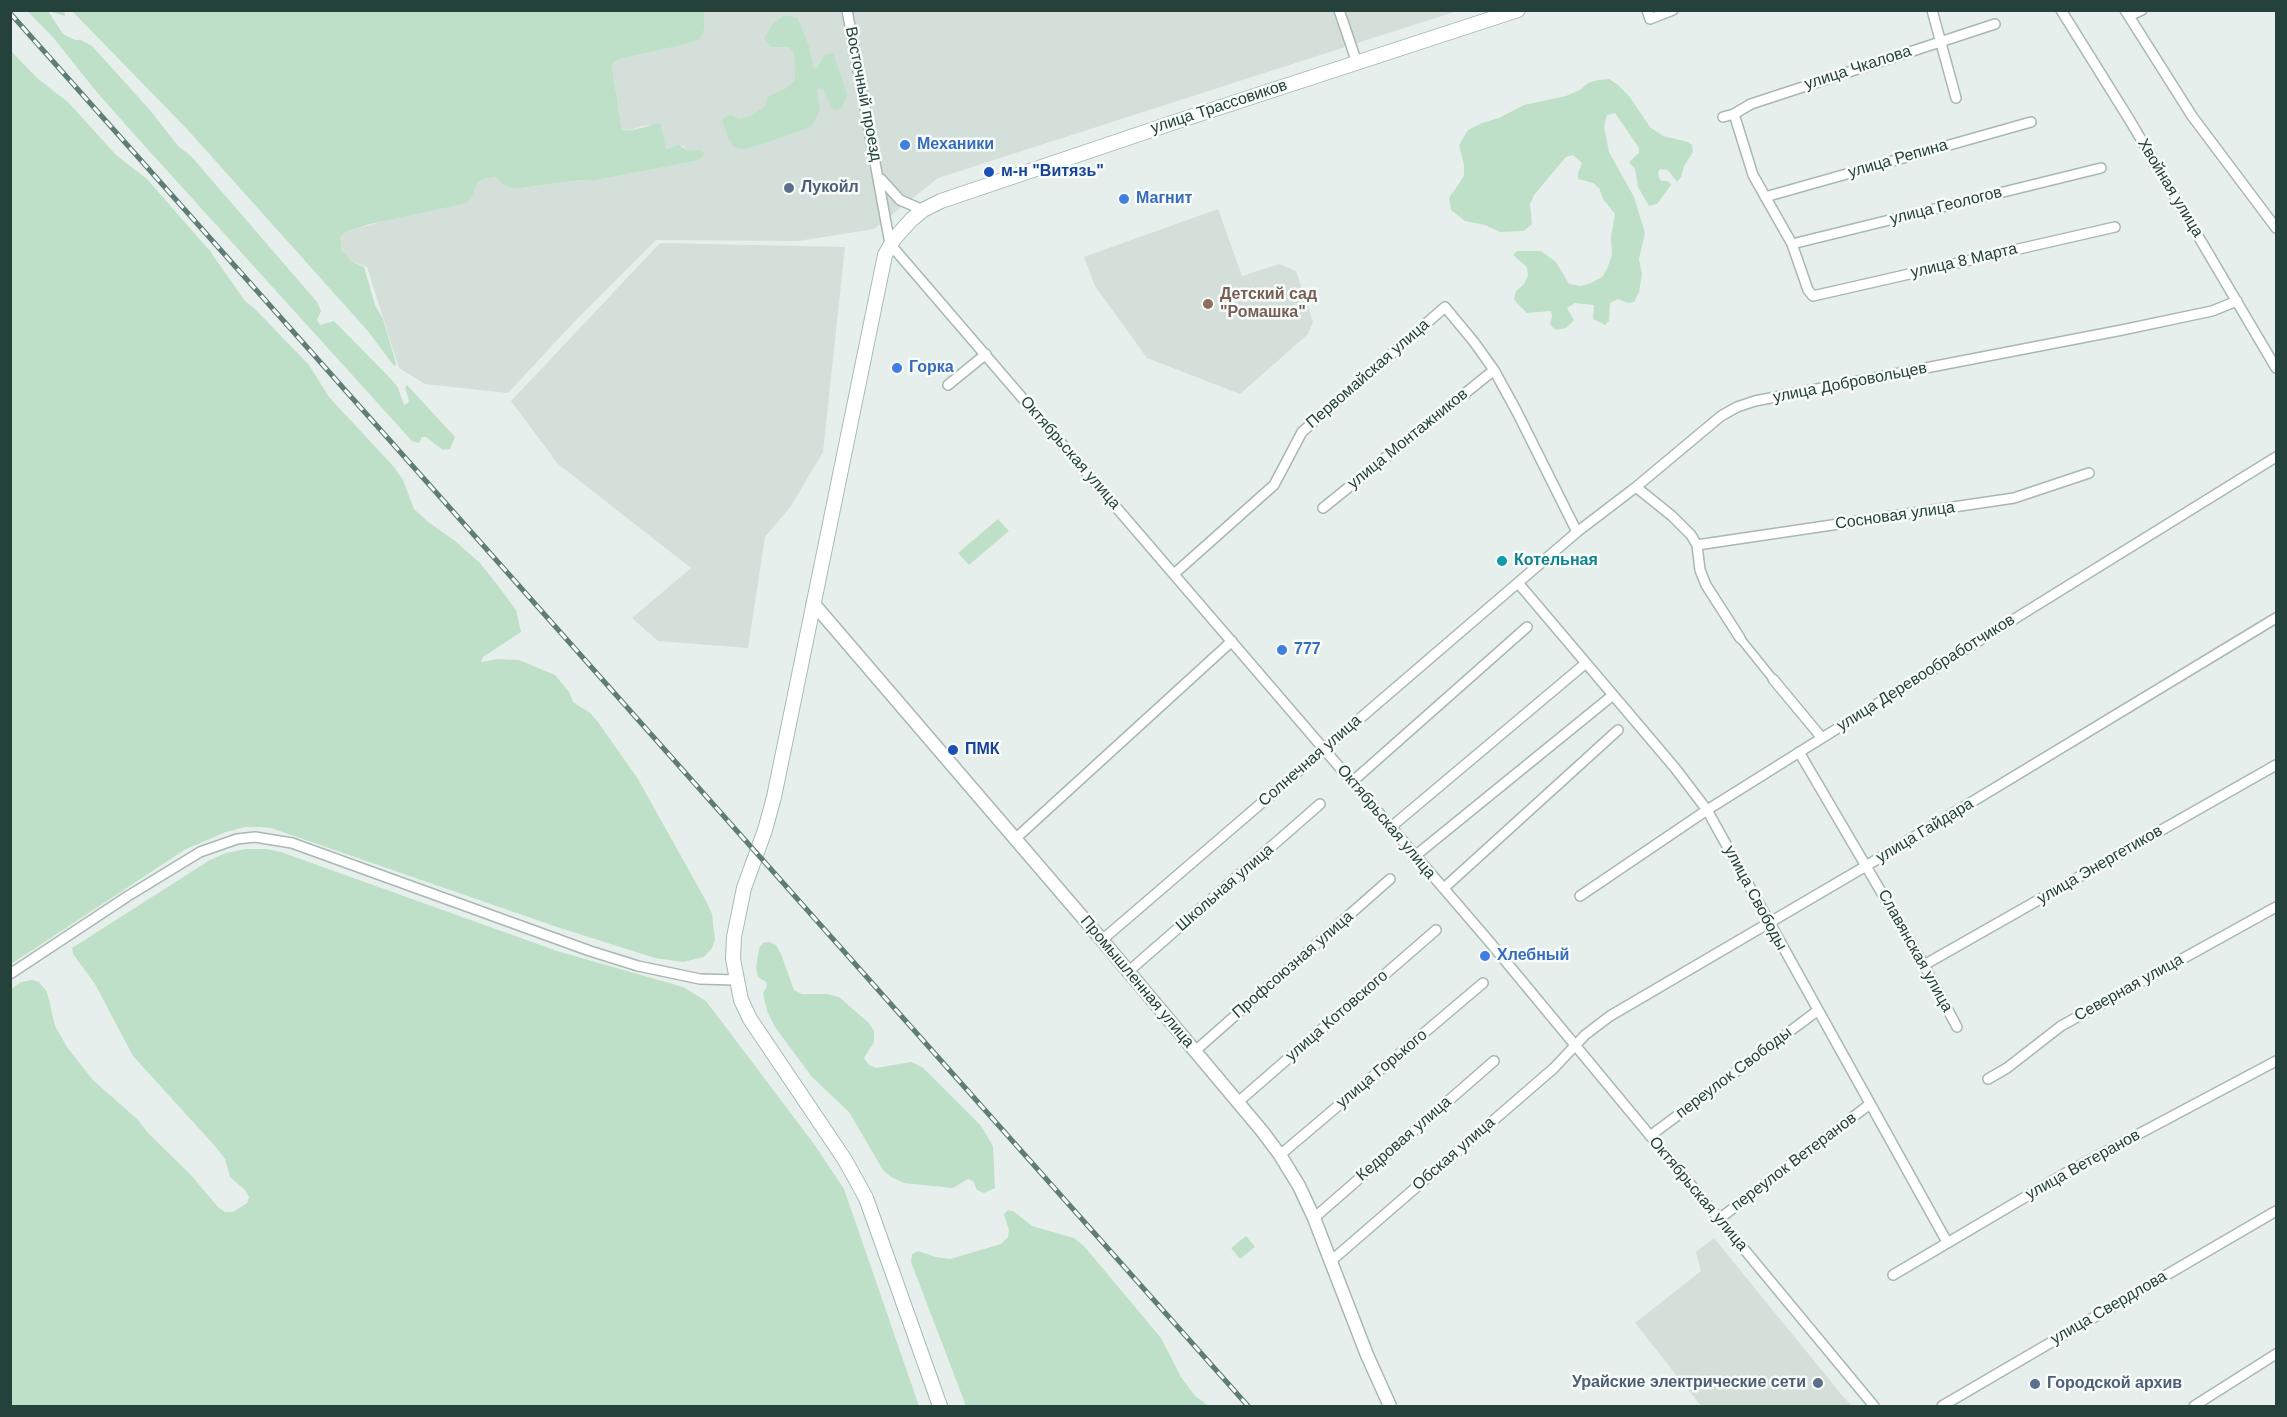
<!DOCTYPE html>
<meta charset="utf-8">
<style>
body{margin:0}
#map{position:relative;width:2287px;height:1417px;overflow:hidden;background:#e6efeb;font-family:Arial,sans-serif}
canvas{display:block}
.frame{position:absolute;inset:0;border:12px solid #24423a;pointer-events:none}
</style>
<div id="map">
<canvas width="2287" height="1417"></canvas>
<div class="frame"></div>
</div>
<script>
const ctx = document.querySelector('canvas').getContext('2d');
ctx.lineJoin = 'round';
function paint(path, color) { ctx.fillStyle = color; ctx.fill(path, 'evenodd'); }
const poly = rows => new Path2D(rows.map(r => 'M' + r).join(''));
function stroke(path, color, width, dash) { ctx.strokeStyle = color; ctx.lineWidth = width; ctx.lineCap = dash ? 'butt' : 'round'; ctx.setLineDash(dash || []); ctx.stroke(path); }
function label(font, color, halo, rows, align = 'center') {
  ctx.font = font + ' Arial,sans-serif'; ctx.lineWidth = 5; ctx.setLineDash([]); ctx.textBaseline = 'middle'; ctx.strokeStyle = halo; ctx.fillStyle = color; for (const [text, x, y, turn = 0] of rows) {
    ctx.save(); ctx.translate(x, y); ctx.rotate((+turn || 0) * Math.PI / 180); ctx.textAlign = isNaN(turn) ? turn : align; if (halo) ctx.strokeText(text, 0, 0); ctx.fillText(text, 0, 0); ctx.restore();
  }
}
const built = poly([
 [704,11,1457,11,938,178,874,229,798,241,656,240,577,319,508,393,425,384,399,368,367,267,351,261,345,255,340,243,340,238,344,233,474,193,477,183,484,179,496,177,503,185,515,189,580,180,592,181,696,161,700,150,687,150,683,146,668,149,665,147,661,125,648,125,625,131,622,130,612,67,614,62,620,59,687,44,703,34,705,25],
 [1218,209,1242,276,1279,264,1296,271,1313,322,1308,334,1240,394,1147,358,1095,286,1084,257],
 [660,243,845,247,823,452,791,506,765,537,748,648,658,641,632,618,691,568,558,464,511,401],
 [1714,1238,1841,1394,1852,1406,1701,1406,1635,1323,1701,1271,1696,1252]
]);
const green = poly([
 [27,11,64,11,65,16,48,11,63,34,75,40,81,40,92,46,150,110,178,146,191,156,317,302,321,311,317,320,320,325,334,321,392,380,398,388,404,405,408,403,409,400,405,388,407,385,455,437,450,449,443,450,426,437,422,437,419,443,412,441,133,133,95,90,52,36],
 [72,11,704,11,705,25,703,34,697,40,687,44,620,59,614,62,612,67,622,130,625,131,642,128,658,123,661,125,666,148,668,149,678,145,687,150,700,150,704,153,703,157,696,161,592,181,580,180,515,189,503,185,496,177,484,179,477,183,474,193,467,203,370,224,344,233,340,238,342,250,351,261,364,267,375,305,383,319,396,363,396,365,394,366,367,330,186,128],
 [783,16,790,16,798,19,809,46,813,66,816,70,825,54,833,53,847,94,845,101,841,108,834,110,831,107,823,89,819,88,817,91,820,110,814,123,808,128,757,146,741,149,734,147,728,138,722,120,726,116,731,115,740,119,750,116,766,106,767,97,785,89,795,80,794,52,788,47,771,47,764,38,773,24],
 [10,50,37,78,69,103,116,155,147,179,210,251,245,301,255,309,309,365,329,397,394,467,403,480,414,509,427,521,455,541,480,563,499,587,516,610,521,632,483,657,481,662,498,659,519,660,555,675,569,692,573,702,590,713,598,722,638,779,706,901,712,914,715,940,712,948,704,957,683,962,655,958,557,927,271,828,259,827,245,827,226,832,186,849,11,964],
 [1609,79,1618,85,1629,96,1650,127,1663,136,1688,142,1692,145,1693,152,1684,166,1681,177,1677,182,1668,170,1660,169,1658,172,1659,178,1662,181,1668,181,1671,185,1657,204,1649,206,1638,187,1635,169,1629,162,1639,153,1639,148,1615,113,1607,115,1604,126,1609,152,1634,197,1645,233,1639,259,1642,274,1639,292,1634,302,1628,303,1618,299,1610,303,1609,321,1605,325,1593,319,1594,305,1575,303,1567,308,1574,320,1566,328,1555,330,1550,324,1552,316,1551,311,1527,313,1514,300,1516,291,1524,284,1528,275,1527,267,1513,255,1517,251,1541,251,1556,262,1569,284,1581,286,1591,283,1602,277,1607,269,1612,255,1611,237,1615,214,1603,199,1599,188,1593,183,1578,179,1578,173,1582,163,1573,155,1566,157,1560,164,1534,195,1530,204,1532,224,1524,231,1500,232,1485,225,1465,221,1451,210,1449,198,1464,176,1464,165,1459,145,1468,130,1482,123,1499,118,1524,105,1566,96,1580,90,1588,83,1598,80],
 [998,519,1009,531,969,565,958,553],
 [246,849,266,849,281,852,557,951,683,987,706,1001,814,1144,844,1189,919,1406,11,1406,11,989,21,982,32,980,39,982,47,992,55,1026,67,1047,93,1080,138,1120,148,1133,190,1174,218,1207,225,1212,233,1212,247,1203,249,1197,245,1190,230,1177,225,1159,214,1145,133,1056,95,984,73,954,72,948,210,860,226,853],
 [769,942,776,945,781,954,794,990,802,994,827,994,839,997,869,1023,874,1031,874,1042,864,1058,869,1065,876,1068,911,1062,922,1067,981,1126,993,1146,995,1188,984,1193,977,1190,973,1181,968,1179,953,1188,904,1183,891,1177,883,1170,849,1112,812,1077,775,1027,767,1011,763,993,767,986,766,982,758,977,756,968,759,948,763,943],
 [1008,1210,1013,1211,1032,1226,1074,1238,1084,1246,1161,1338,1181,1377,1195,1396,1209,1406,966,1406,911,1262,912,1254,918,1251,936,1257,950,1259,1001,1244,1008,1237,1009,1230,1004,1214],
 [1246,1236,1255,1247,1240,1259,1231,1248]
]);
const pedestrian = poly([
 [1740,638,1773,679]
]);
const minor = poly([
 [847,10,890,244,1488,940,1874,1406],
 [1339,10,1357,63],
 [1647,10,1650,19,1673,10],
 [1932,10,1956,98],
 [2061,10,2129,119,2276,368],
 [2125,10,2192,116,2276,228],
 [2129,16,2142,10],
 [1734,114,1753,175,1792,244,1808,290,1813,296,2115,227],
 [1723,117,1734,114,1751,104,1995,24],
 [881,179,900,200,923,210],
 [1765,197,2031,122],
 [1792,244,2101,168],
 [948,385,986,354],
 [1636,487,1672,516,1691,535,1697,545,1700,570,1706,585,1740,638],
 [1323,508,1494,370],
 [1697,545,2014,498,2089,473],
 [1174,574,1274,485,1302,432,1445,307,1474,342,1494,370,1517,412,1577,532],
 [1519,584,1675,768,1707,810,1947,1242],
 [1773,679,1822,738],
 [1799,752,1924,965,1957,1027],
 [1353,781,1527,627],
 [1391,827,1586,663],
 [1015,839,1232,641],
 [1415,856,1613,695],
 [1444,888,1618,730],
 [1580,896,1707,810,1822,738,2276,457],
 [1102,940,1577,532,1636,487,1721,416,1737,407,1755,401,2122,330,2212,311,2237,301],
 [1924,965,2276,765],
 [1129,971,1320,804],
 [10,974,128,896,200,852,237,839,255,837,292,843,590,951,638,966,700,979,736,980],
 [1195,1051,1390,879],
 [1988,1079,2007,1068,2061,1026,2276,907],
 [1238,1102,1436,930],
 [1650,1136,1817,1011],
 [1280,1155,1483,983],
 [1314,1218,1494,1061],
 [1719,1219,1870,1104],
 [1331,1261,1554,1068,1585,1035,1610,1016,1866,866,2276,618],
 [1893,1275,2071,1170,2276,1061],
 [1942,1406,2276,1211],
 [2194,1406,2276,1354]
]);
const tertiary = poly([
 [813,603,1102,940,1262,1131,1280,1155,1299,1186,1314,1218,1367,1355,1390,1406]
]);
const secondary = poly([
 [940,1406,866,1198,845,1160,750,1019,741,1000,733,959,734,937,744,888,765,830,774,797,885,255,894,239,911,220,923,210,941,201,1172,123,1518,10]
]);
const rail = poly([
 [10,13,1248,1406]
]);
const markers = [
 [905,145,6,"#3f7fe0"],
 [989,172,6,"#1a4fb4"],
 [789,188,6,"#5c6f8a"],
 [1124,199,6,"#3f7fe0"],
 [1208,304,6,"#8d6e63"],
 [897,368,6,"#3f7fe0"],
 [1502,561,6,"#0f9aa8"],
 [1282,650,6,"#3f7fe0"],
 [953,750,6,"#1a4fb4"],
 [1485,956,6,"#3f7fe0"],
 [1818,1383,6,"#5c6f8a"],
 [2035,1384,6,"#5c6f8a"]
];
const streetNames = [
 ["улица Чкалова",1858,68,-18],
 ["Восточный проезд",863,94,79],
 ["улица Трассовиков",1219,107,-18],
 ["улица Репина",1898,159,-16],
 ["Хвойная улица",2170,188,59],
 ["улица Геологов",1946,206,-14],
 ["улица 8 Марта",1964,261,-13],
 ["Первомайская улица",1368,374,-41],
 ["улица Добровольцев",1850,383,-11],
 ["улица Монтажников",1408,439,-39],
 ["Октябрьская улица",1070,453,49],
 ["Сосновая улица",1895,516,-8],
 ["улица Деревообработчиков",1926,673,-32],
 ["Солнечная улица",1310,761,-41],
 ["Октябрьская улица",1386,822,50],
 ["улица Гайдара",1925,831,-31],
 ["улица Энергетиков",2100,865,-30],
 ["Школьная улица",1225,888,-41],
 ["улица Свободы",1755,898,62],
 ["Славянская улица",1915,951,61],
 ["Профсоюзная улица",1293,965,-41],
 ["Промышленная улица",1137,982,50],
 ["Северная улица",2129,988,-29],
 ["улица Котовского",1337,1016,-41],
 ["улица Горького",1382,1069,-40],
 ["переулок Свободы",1734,1073,-37],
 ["Кедровая улица",1404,1139,-41],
 ["Обская улица",1454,1154,-41],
 ["переулок Ветеранов",1794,1162,-37],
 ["улица Ветеранов",2083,1165,-29],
 ["Октябрьская улица",1698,1194,50],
 ["улица Свердлова",2109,1308,-30]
];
const shopNames = [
 ["Механики",917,145],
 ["Магнит",1136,199],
 ["Горка",909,368],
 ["777",1294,650],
 ["Хлебный",1497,956]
];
const transitNames = [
 ["м-н \"Витязь\"",1001,172],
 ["ПМК",965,750]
];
const serviceNames = [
 ["Лукойл",801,188],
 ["Урайские электрические сети",1806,1383,"right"],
 ["Городской архив",2047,1384]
];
const educationNames = [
 ["Детский сад",1220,295],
 ["\"Ромашка\"",1220,313]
];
const cultureNames = [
 ["Котельная",1514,561]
];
paint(built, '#d4dfda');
paint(green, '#bfe0c8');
stroke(pedestrian, '#a8b8b2', 10);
stroke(minor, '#a8b8b2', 12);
stroke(tertiary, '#a8b8b2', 15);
stroke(secondary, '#a4bbb3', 16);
stroke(pedestrian, '#fff', 7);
stroke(minor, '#fff', 9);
stroke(tertiary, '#fff', 12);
stroke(secondary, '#fff', 14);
stroke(rail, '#5f7d75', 5);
stroke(rail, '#f7fbf9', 3, [9]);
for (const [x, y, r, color] of markers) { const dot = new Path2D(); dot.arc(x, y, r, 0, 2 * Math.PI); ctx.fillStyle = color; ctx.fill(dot); stroke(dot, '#f7fbf9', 2); }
label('16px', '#24423a', '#f7fbf9', streetNames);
label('bold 16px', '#366cbe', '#f7fbf9', shopNames, 'left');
label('bold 16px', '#164399', '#f7fbf9', transitNames, 'left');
label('bold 16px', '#4e5e75', '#f7fbf9', serviceNames, 'left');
label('bold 16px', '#785e54', '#f7fbf9', educationNames, 'left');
label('bold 16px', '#0d838f', '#f7fbf9', cultureNames, 'left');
</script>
